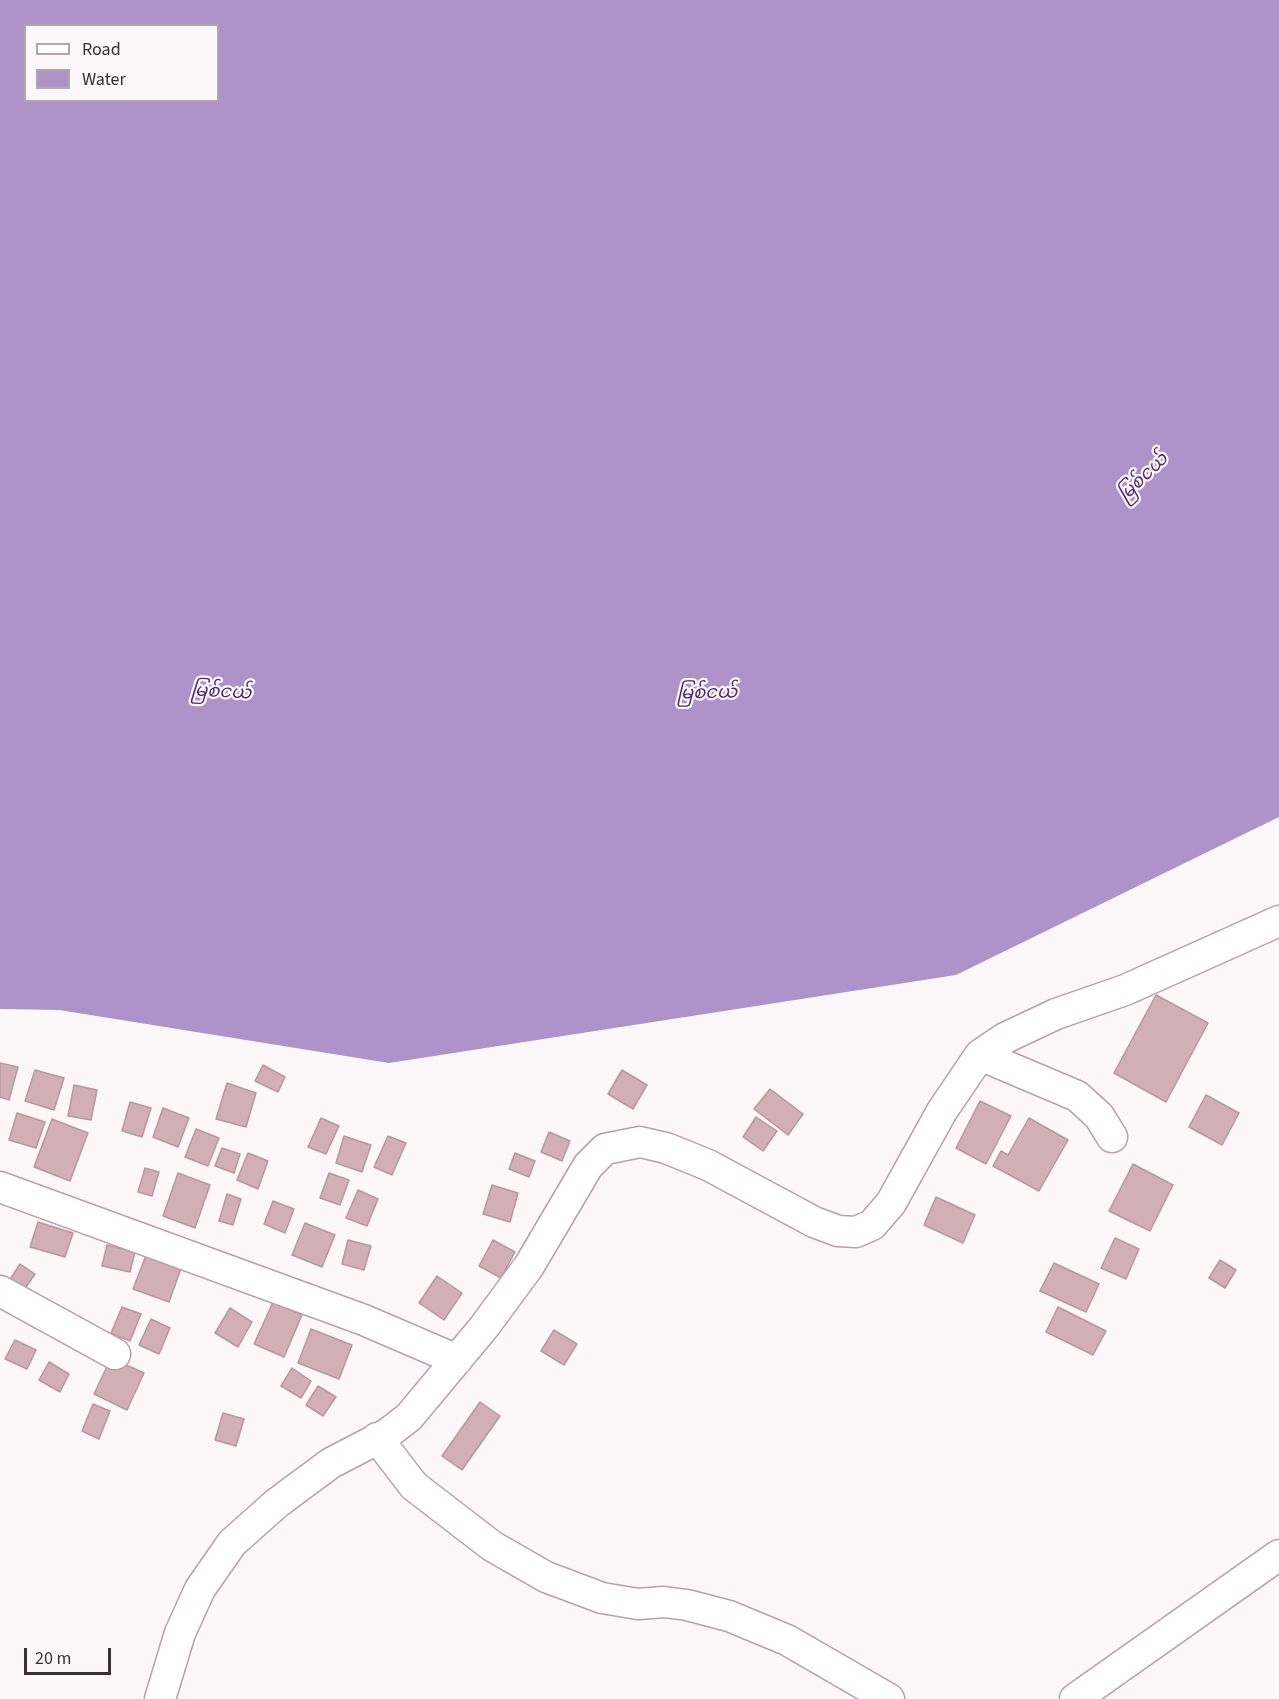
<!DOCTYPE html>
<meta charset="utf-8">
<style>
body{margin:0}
#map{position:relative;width:1279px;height:1699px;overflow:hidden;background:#fdf7fa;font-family:"Source Sans 3",sans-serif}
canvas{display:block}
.legend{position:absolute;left:24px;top:24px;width:195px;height:78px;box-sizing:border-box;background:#fdf7fa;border:2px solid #afa7ab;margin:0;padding:8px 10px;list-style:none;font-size:18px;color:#3a2e34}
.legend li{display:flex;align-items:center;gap:12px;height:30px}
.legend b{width:30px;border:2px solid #afa7ab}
.scale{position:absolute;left:24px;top:1648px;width:87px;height:27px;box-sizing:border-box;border:3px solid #3a2e34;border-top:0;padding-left:8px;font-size:18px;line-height:21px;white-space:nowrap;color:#3a2e34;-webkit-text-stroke:4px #fdf7fa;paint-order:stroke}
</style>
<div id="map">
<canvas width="1279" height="1699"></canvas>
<ul class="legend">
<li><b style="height:8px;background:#fff"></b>Road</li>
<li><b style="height:16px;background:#ae93cb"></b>Water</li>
</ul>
<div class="scale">20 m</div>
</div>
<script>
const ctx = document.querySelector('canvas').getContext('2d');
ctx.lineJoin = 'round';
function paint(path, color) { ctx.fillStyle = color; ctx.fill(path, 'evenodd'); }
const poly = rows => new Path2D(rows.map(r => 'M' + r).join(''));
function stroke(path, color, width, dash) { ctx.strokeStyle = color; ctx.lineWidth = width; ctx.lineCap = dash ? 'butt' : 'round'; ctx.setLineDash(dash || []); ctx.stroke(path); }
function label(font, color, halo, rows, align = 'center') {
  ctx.font = font + ' "Source Sans 3","Noto Sans Myanmar",sans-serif'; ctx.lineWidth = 4.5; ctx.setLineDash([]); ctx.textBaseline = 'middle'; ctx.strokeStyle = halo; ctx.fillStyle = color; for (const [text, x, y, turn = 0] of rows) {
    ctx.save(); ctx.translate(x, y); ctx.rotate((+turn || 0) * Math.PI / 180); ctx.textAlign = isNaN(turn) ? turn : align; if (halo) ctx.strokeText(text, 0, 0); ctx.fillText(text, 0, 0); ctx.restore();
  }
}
const water = poly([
 [0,0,1279,0,1279,817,956,975,389,1063,59,1010,0,1009],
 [26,26,218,26,218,100,26,100]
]);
const building = poly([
 [1156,995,1208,1023,1166,1102,1114,1073,1156,995],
 [0,1063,18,1067,9,1100,0,1097,0,1063],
 [263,1065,285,1077,278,1092,255,1081,263,1065],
 [35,1070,64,1078,54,1110,25,1101,35,1070],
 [622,1070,647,1085,633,1109,608,1094,622,1070],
 [227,1083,256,1093,246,1127,216,1119,227,1083],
 [74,1085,97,1090,91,1120,68,1116,74,1085],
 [770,1089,803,1114,788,1135,754,1109,770,1089],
 [1206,1095,1239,1113,1222,1145,1189,1127,1206,1095],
 [980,1101,1011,1116,986,1164,956,1148,980,1101],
 [130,1102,151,1108,142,1137,122,1131,130,1102],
 [163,1108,189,1118,178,1147,153,1137,163,1108],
 [17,1113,45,1122,36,1148,9,1140,17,1113],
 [756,1117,777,1131,763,1151,743,1137,756,1117],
 [321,1118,339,1126,326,1154,308,1147,321,1118],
 [1029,1118,1068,1140,1039,1191,993,1166,1001,1151,1008,1155,1029,1118],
 [52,1119,88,1133,70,1181,34,1167,52,1119],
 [196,1129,219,1138,208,1166,185,1157,196,1129],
 [549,1132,570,1141,562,1161,541,1152,549,1132],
 [344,1136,371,1145,362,1172,336,1163,344,1136],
 [388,1136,406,1143,392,1175,374,1167,388,1136],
 [222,1148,240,1154,234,1173,215,1166,222,1148],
 [248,1153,268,1161,258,1189,237,1180,248,1153],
 [515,1153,535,1161,529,1177,509,1169,515,1153],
 [1133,1164,1173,1185,1150,1231,1109,1211,1133,1164],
 [145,1168,159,1172,152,1196,138,1192,145,1168],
 [178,1173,210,1185,195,1228,163,1216,178,1173],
 [329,1173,349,1180,340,1205,320,1198,329,1173],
 [492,1185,518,1193,510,1222,483,1214,492,1185],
 [358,1190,378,1199,367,1226,346,1218,358,1190],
 [227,1194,241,1199,233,1225,219,1221,227,1194],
 [936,1197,975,1215,963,1243,924,1225,936,1197],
 [273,1201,294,1209,285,1233,264,1224,273,1201],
 [38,1222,73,1233,65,1257,30,1247,38,1222],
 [305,1223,335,1235,322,1267,292,1255,305,1223],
 [1115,1238,1139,1249,1126,1279,1101,1268,1115,1238],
 [348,1240,371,1246,364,1270,342,1264,348,1240],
 [493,1240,515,1252,501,1278,479,1266,493,1240],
 [107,1245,135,1252,130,1272,102,1266,107,1245],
 [148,1250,183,1263,169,1302,133,1289,148,1250],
 [1220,1260,1236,1270,1225,1288,1209,1278,1220,1260],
 [1054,1263,1099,1284,1086,1312,1040,1291,1054,1263],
 [20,1264,35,1274,24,1290,9,1281,20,1264],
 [437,1276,462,1293,444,1320,419,1303,437,1276],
 [273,1302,302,1315,284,1357,254,1344,273,1302],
 [122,1307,141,1314,130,1341,111,1333,122,1307],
 [1058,1307,1106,1331,1093,1355,1046,1332,1058,1307],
 [230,1308,252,1322,238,1347,215,1333,230,1308],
 [151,1319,170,1328,159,1354,139,1345,151,1319],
 [311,1329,352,1345,339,1379,298,1363,311,1329],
 [554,1330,577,1344,564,1365,541,1351,554,1330],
 [15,1340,36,1350,27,1369,5,1359,15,1340],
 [111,1358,144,1373,127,1410,94,1394,111,1358],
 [49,1362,69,1374,60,1392,39,1380,49,1362],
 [292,1368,311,1381,301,1398,281,1386,292,1368],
 [318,1386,336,1397,323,1416,306,1405,318,1386],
 [480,1402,500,1416,462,1470,442,1456,480,1402],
 [93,1404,110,1411,99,1439,82,1431,93,1404],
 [223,1413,244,1419,236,1446,215,1440,223,1413]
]);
const minor = poly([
 [980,1055,1077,1096,1099,1116,1112,1137],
 [0,1187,364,1320,457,1360],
 [0,1291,115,1354],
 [377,1438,414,1486,492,1546,546,1577,602,1598,638,1604,664,1602,687,1605,729,1616,787,1640,889,1699],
 [160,1699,180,1633,200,1589,232,1543,277,1503,331,1463,387,1434,409,1417,484,1327,529,1266,588,1166,605,1149,640,1142,666,1148,708,1165,814,1222,838,1231,856,1232,872,1225,891,1203,942,1111,980,1055,1005,1038,1056,1014,1125,990,1279,921],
 [1075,1699,1279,1555]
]);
const waterNames = [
 ["မြစ်ငယ်",1144,478,-44],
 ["မြစ်ငယ်",221,693,3],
 ["မြစ်ငယ်",707,694,-1]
];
paint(water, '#ae93cb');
paint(building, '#d2afb6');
stroke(building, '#b9979d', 1.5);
stroke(minor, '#bc9dad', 33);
stroke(minor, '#fff', 30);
label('italic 18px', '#502b6f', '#fdf7fa', waterNames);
</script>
